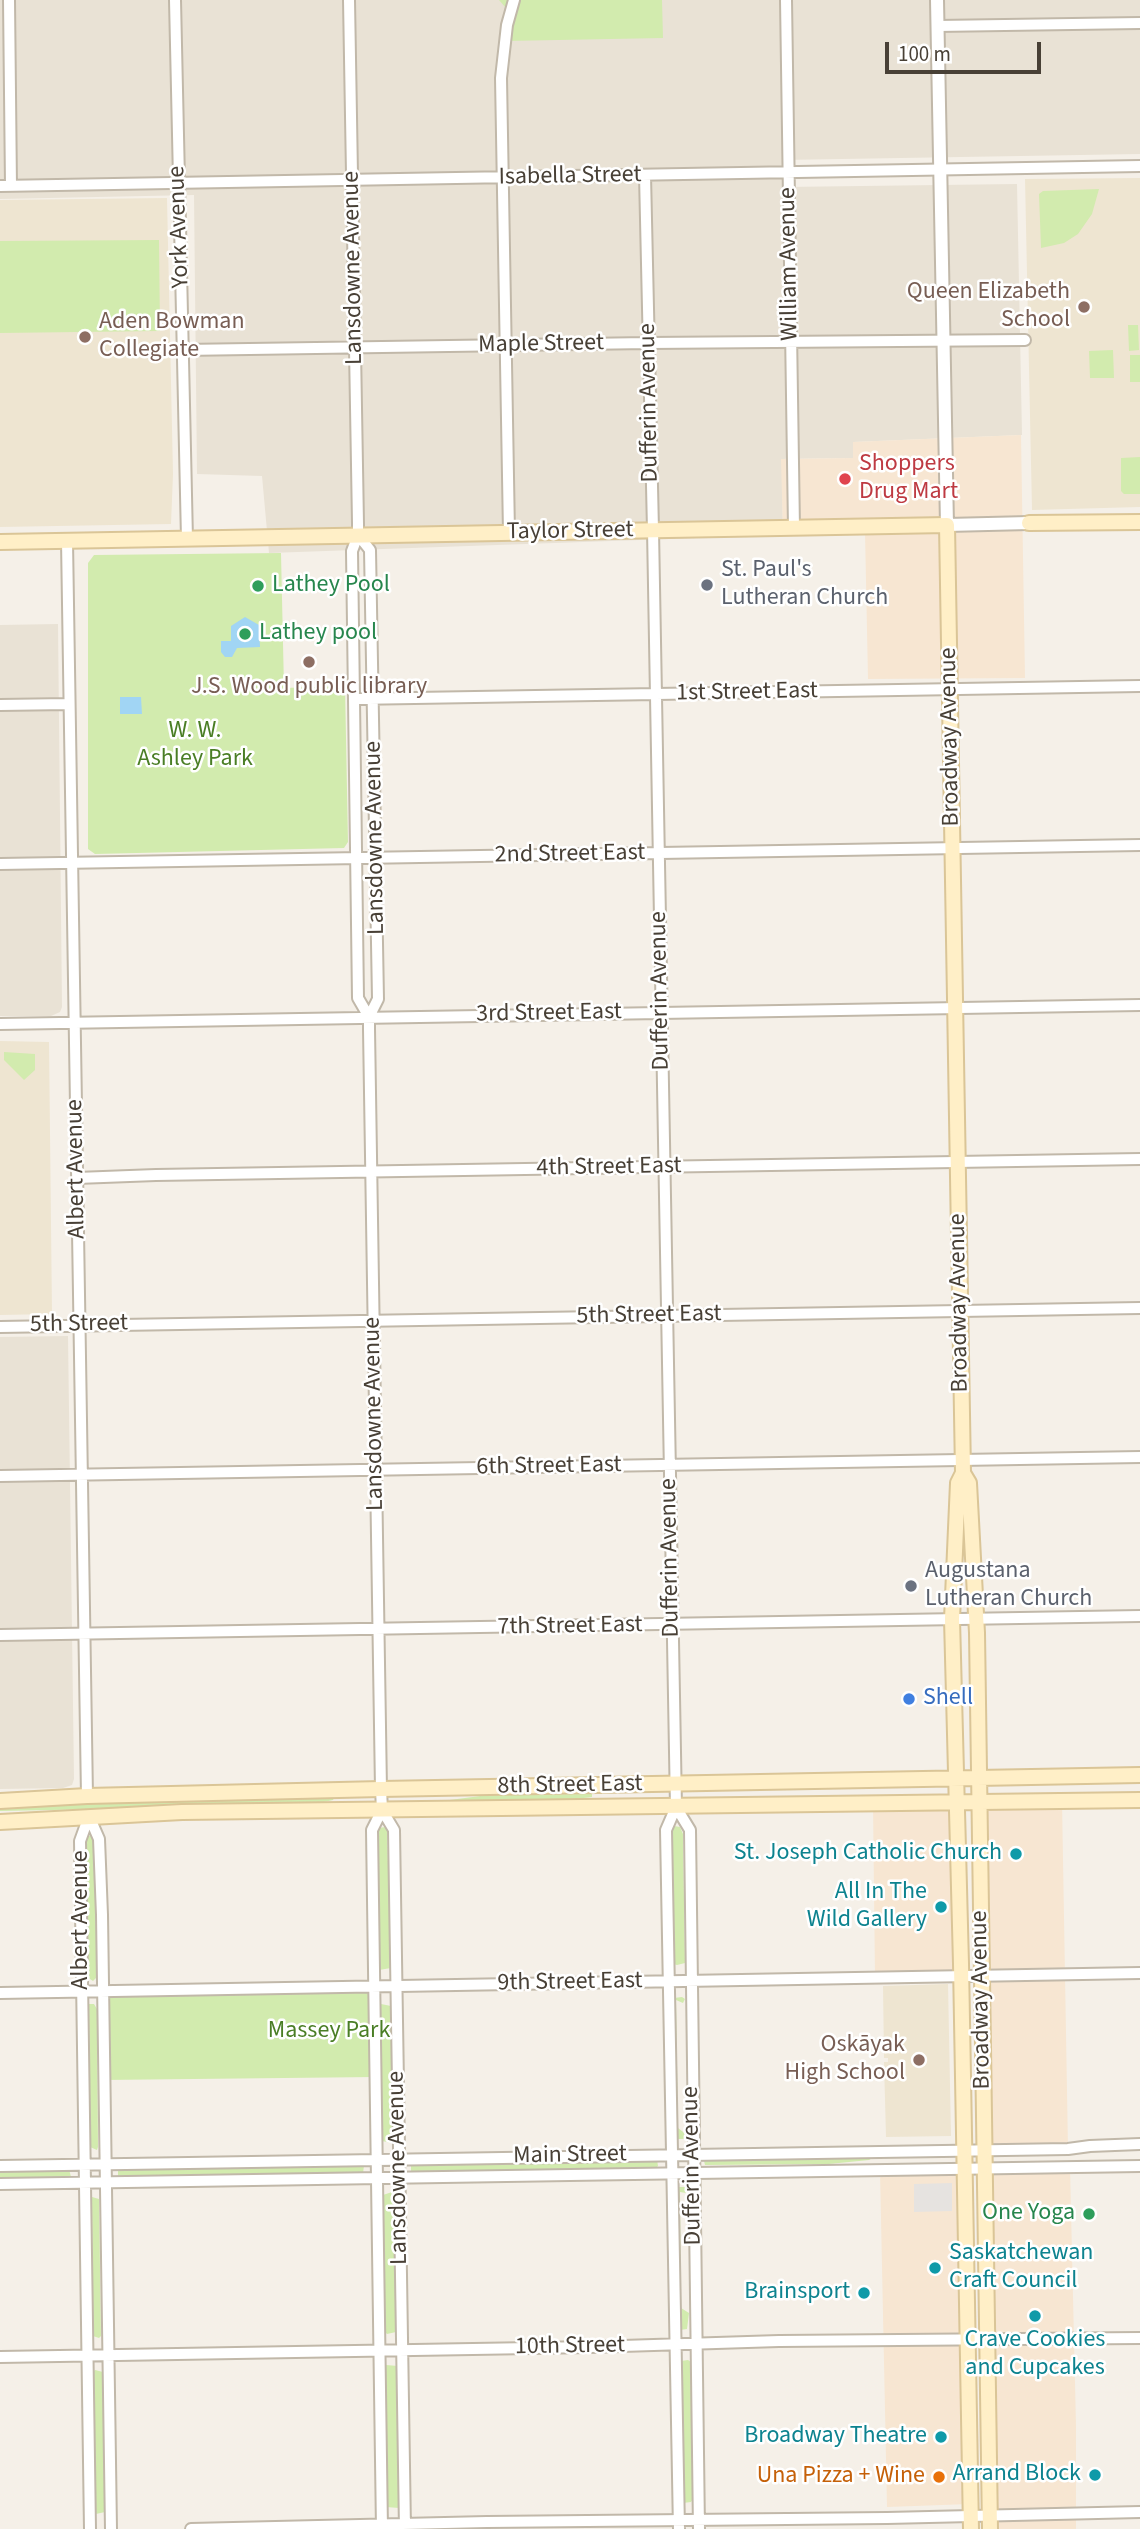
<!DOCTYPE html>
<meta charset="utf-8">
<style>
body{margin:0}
#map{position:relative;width:1140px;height:2529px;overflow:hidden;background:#f5f0e8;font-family:"Source Sans 3",sans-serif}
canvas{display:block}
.scale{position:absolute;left:885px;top:42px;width:156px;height:32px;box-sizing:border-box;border:4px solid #484036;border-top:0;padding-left:9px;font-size:21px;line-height:24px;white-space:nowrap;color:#484036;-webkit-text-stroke:5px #fff;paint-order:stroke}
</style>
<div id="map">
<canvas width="1140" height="2529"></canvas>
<div class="scale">100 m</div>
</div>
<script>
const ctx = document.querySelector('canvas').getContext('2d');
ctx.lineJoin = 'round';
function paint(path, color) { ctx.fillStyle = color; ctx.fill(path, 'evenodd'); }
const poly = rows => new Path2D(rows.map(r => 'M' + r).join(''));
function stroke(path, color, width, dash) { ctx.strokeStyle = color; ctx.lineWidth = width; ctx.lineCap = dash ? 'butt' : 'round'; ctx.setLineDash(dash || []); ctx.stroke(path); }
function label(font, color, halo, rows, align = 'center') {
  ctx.font = font + ' "Source Sans 3",sans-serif'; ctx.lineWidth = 5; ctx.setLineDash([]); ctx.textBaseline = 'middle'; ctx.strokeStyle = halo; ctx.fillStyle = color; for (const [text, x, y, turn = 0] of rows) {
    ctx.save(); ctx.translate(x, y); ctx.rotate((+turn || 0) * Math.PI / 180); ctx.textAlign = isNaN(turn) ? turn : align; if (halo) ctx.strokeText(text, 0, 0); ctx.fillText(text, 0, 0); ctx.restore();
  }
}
const residential = poly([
 [0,0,1140,0,1140,154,782,160,784,187,1017,184,1022,435,854,442,854,458,782,459,783,535,269,553,262,476,197,474,194,195,0,199],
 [58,624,62,1007,60,1012,51,1016,0,1016,0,625],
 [68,1336,74,1779,72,1785,63,1788,0,1789,0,1337]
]);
const commercial = poly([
 [1021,435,1025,678,868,679,865,532,783,535,781,459,853,458,853,442],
 [1062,1801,1068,2149,984,2151,978,1803],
 [958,1803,961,1976,875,1977,873,1804],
 [1070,2167,1076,2426,1076,2529,990,2529,985,2169],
 [964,2169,970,2504,887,2507,880,2170]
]);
const education = poly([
 [1140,178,1140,507,1032,510,1025,179],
 [167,198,173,474,171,524,0,527,0,200],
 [0,1041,49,1042,52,1314,0,1315],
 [948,1984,951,2136,886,2137,884,2062,888,2062,888,2058,884,2058,883,1986]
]);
const green = poly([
 [499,0,662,0,663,38,506,41,506,8],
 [1099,189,1092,214,1078,234,1064,243,1041,248,1039,194,1043,191],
 [159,240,160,331,0,333,0,241],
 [1128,325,1138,325,1139,350,1129,351],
 [1113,350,1114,378,1090,378,1089,351],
 [1130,355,1140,355,1140,382,1130,382],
 [1140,457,1140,494,1124,494,1121,491,1121,458],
 [281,553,284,688,345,686,348,842,344,848,95,854,88,849,88,563,94,555],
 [4,1052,35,1054,35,1070,24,1080,4,1060],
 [592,1794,592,1797,568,1800,442,1803,442,1801,488,1795],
 [334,1798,333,1800,310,1805,0,1811,0,1807,51,1803],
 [674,1826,680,1827,683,1834,685,1963,677,1965,673,1964,671,1831],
 [387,1827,391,1968,379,1970,376,1828],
 [91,1835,94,1839,97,1977,93,1981,87,1977,85,1838],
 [374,1986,375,2077,103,2080,103,1992],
 [682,1997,685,1999,683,2003,676,2000,678,2128,687,2135,685,2139,677,2139,674,1998],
 [89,2004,94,2004,97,2009,98,2147,97,2150,90,2147],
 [381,2004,391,2006,392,2143,382,2141,379,2006],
 [874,2157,869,2160,829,2164,705,2165,704,2161],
 [657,2159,658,2166,655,2169,411,2172,411,2164],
 [364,2165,363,2174,118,2177,118,2168],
 [69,2169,71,2177,69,2178,0,2180,0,2170],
 [679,2187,687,2187,686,2193,680,2192,681,2308,689,2313,687,2329,680,2330,677,2188],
 [392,2192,394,2195,396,2332,387,2334,385,2332,383,2195],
 [92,2197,99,2199,101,2336,99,2338,93,2336],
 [688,2360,691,2362,693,2499,691,2502,683,2503,681,2361],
 [386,2365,398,2366,400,2506,399,2508,386,2507,384,2368],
 [95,2370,103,2372,105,2512,96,2514,93,2372]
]);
const parking = poly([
 [952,2183,952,2211,914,2212,914,2184]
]);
const water = poly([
 [245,617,259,625,260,647,237,648,232,657,225,657,221,652,221,641,231,641,231,626],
 [120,697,141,697,142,714,120,714]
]);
const minor = poly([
 [9,0,11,186],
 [175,0,187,539],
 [349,0,358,523,358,535,352,551,358,998,369,1017],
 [786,0,794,528],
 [937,26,1140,23],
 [645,175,653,530,676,1807,666,1830,679,2529],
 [0,186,1140,166],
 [183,350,648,343,1025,340],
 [509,533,501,78,507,25,514,0],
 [358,535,370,550,378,999,369,1017,369,1029,381,1789,382,1810,394,1830,405,2529],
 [67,541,87,1796],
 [354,699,1140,686],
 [0,705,68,704],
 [0,864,1140,845],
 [0,1024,1140,1005],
 [77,1178,156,1175,1140,1159],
 [0,1327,1140,1308],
 [0,1476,1140,1457],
 [0,1635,1140,1616],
 [676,1807,690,1830,699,2529],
 [382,1810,372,1830,382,2529],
 [89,1816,99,1839,102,1915,111,2529],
 [89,1816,80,1841,90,2529],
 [0,1993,1140,1973],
 [0,2166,1068,2149,1090,2146,1140,2144],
 [0,2184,1140,2166],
 [0,2357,591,2347,779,2341,1140,2338],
 [191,2529,487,2522,887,2518,1140,2512]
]);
const tertiary = poly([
 [937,0,947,525,1029,523]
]);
const secondary = poly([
 [1029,523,1140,522],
 [0,542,947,525,963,1473,958,1483,952,1619,961,1964,971,2529],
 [963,1473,969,1483,977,1633,990,2529],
 [0,1801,87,1796,381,1789,1140,1775],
 [0,1822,182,1812,1140,1800]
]);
const markers = [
 [1084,307,7,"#8d6e63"],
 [85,337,7,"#8d6e63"],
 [845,479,7,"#e0444e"],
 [707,585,7,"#6b7280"],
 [258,586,7,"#2e9e5b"],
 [245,634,7,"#2e9e5b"],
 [309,662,7,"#8d6e63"],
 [911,1586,7,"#6b7280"],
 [909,1699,7,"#3f7fe0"],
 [1016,1854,7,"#0f9aa8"],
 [941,1907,7,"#0f9aa8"],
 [919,2060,7,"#8d6e63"],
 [1089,2214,7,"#2e9e5b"],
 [935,2268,7,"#0f9aa8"],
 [864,2293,7,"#0f9aa8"],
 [1035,2316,7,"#0f9aa8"],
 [941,2437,7,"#0f9aa8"],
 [1095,2475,7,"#0f9aa8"],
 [939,2477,7,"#e8710a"]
];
const streetNames = [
 ["Isabella Street",570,177,-1],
 ["York Avenue",180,227,-92],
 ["William Avenue",790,264,-91],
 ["Lansdowne Avenue",354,268,-91],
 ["Maple Street",541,345,-1],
 ["Dufferin Avenue",650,403,-91],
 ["Taylor Street",570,532,-1],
 ["1st Street East",747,693,-1],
 ["Broadway Avenue",951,737,-91],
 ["Lansdowne Avenue",376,838,-91],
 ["2nd Street East",570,855,-1],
 ["Dufferin Avenue",661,991,-91],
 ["3rd Street East",549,1014,-1],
 ["4th Street East",609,1168,-1],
 ["Albert Avenue",77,1169,-91],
 ["Broadway Avenue",960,1303,-91],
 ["5th Street East",649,1316,-1],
 ["5th Street",79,1325,-1],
 ["Lansdowne Avenue",375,1414,-91],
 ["6th Street East",549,1467,-1],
 ["Dufferin Avenue",671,1558,-91],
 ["7th Street East",570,1627,-1],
 ["8th Street East",570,1786,-1],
 ["Albert Avenue",82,1920,-90],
 ["9th Street East",570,1983,-1],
 ["Broadway Avenue",982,2000,-91],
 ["Main Street",570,2156,-1],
 ["Dufferin Avenue",693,2166,-91],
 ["Lansdowne Avenue",399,2168,-91],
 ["10th Street",570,2347,-1]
];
const educationNames = [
 ["Queen Elizabeth",1070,293],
 ["School",1070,321],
 ["Aden Bowman",99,323,"left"],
 ["Collegiate",99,351,"left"],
 ["J.S. Wood public library",309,688,"center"],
 ["Oskāyak",905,2046],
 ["High School",905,2074]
];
const healthNames = [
 ["Shoppers",859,465],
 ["Drug Mart",859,493]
];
const worshipNames = [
 ["St. Paul's",721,571],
 ["Lutheran Church",721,599],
 ["Augustana",925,1572],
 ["Lutheran Church",925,1600]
];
const leisureNames = [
 ["Lathey Pool",272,586],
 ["Lathey pool",259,634],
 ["One Yoga",1075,2214,"right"]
];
const parkNames = [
 ["W. W.",195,732],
 ["Ashley Park",195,760],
 ["Massey Park",329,2032]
];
const shopNames = [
 ["Shell",923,1699]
];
const cultureNames = [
 ["St. Joseph Catholic Church",1002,1854],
 ["All In The",927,1893],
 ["Wild Gallery",927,1921],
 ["Saskatchewan",949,2254,"left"],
 ["Craft Council",949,2282,"left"],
 ["Brainsport",850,2293],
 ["Crave Cookies",1035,2341,"center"],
 ["and Cupcakes",1035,2369,"center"],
 ["Broadway Theatre",927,2437],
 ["Arrand Block",1081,2475]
];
const foodNames = [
 ["Una Pizza + Wine",925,2477]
];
paint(residential, '#e9e2d5');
paint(commercial, '#f7e6d2');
paint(education, '#eee5d1');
paint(green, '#d2ebae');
paint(parking, '#e6e3e0');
paint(water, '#a1d5f4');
stroke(minor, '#c1b8a9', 14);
stroke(tertiary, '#c1b8a9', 16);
stroke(secondary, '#dac597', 18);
stroke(minor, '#fff', 10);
stroke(tertiary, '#fff', 12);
stroke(secondary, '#ffefc7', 14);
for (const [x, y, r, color] of markers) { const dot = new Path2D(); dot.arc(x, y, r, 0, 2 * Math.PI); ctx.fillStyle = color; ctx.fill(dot); stroke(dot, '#fff', 2.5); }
label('24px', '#484036', '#fff', streetNames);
label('24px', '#785e54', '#fff', educationNames, 'right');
label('24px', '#be3a42', '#fff', healthNames, 'left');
label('24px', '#5b616d', '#fff', worshipNames, 'left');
label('24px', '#27864d', '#fff', leisureNames, 'left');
label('24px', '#4a7e25', '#fff', parkNames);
label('24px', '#366cbe', '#fff', shopNames, 'left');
label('24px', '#0d838f', '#fff', cultureNames, 'right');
label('24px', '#c56008', '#fff', foodNames, 'right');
</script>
